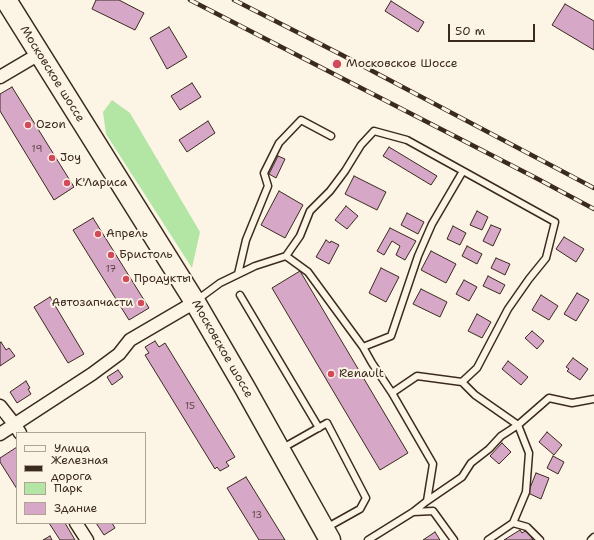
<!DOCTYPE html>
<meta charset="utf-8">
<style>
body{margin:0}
#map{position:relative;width:594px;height:540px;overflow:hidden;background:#fcf5e5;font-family:"Shantell Sans",sans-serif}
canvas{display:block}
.legend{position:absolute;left:16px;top:432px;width:130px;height:92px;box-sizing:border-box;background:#fcf5e5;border:1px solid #afa495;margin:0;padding:5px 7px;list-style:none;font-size:12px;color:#3b2a1e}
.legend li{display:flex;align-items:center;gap:8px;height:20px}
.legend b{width:20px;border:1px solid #afa495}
.scale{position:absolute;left:448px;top:24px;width:87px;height:18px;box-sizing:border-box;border:2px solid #3b2a1e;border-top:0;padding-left:5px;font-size:12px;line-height:14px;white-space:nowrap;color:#3b2a1e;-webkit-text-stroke:3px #fcf5e5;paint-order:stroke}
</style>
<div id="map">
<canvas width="594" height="540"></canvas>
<ul class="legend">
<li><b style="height:5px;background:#fcf5e5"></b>Улица</li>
<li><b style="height:5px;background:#3b2a1e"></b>Железная дорога</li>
<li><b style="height:11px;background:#b3e5a5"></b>Парк</li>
<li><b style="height:11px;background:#d7a7c7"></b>Здание</li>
</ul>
<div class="scale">50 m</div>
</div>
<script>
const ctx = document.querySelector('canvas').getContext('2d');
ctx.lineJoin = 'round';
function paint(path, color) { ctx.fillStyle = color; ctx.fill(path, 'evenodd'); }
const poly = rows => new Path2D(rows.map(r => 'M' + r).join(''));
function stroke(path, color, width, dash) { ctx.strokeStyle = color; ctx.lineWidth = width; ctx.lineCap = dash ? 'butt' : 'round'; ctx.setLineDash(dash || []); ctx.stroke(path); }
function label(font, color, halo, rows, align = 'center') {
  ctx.font = font + ' "Shantell Sans",sans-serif'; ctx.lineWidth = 4; ctx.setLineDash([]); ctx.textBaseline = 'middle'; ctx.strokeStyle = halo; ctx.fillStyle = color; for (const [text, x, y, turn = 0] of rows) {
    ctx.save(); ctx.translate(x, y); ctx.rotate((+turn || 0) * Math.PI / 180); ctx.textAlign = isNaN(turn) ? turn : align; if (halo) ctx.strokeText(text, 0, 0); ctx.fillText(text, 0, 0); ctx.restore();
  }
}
const green = poly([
 [112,100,130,113,200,232,192,268,106,134,103,112]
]);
const building = poly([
 [96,0,119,0,144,13,135,30,92,9,96,0],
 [391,1,424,22,418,32,385,11,391,1],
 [565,4,594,21,594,50,552,25,565,4],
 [169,27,187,57,167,69,150,38,169,27],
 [192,83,201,97,180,110,171,96,192,83],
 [12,87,74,187,54,200,0,111,0,94,12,87],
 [208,121,215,133,187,152,179,140,208,121],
 [389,147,437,176,431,185,383,156,389,147],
 [278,156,285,159,276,178,269,174,278,156],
 [354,176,386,192,377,210,345,194,354,176],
 [279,191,303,205,285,238,261,225,279,191],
 [346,206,358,216,347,229,335,220,346,206],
 [477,211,488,217,482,230,470,225,477,211],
 [407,213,424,222,418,234,401,225,407,213],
 [93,218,149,308,129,320,73,230,93,218],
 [491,225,501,229,493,246,483,241,491,225],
 [453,226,466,233,460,245,447,239,453,226],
 [390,228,416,241,405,260,396,255,400,246,392,241,384,255,377,251,390,228],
 [564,237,584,249,576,262,556,249,564,237],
 [326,240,330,243,331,241,339,245,329,264,316,257,326,240],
 [467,246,482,254,477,264,462,256,467,246],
 [431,251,456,264,446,283,421,270,431,251],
 [496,258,510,264,505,275,491,268,496,258],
 [381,268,399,277,386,302,369,293,381,268],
 [300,271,408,453,380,470,272,288,300,271],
 [488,276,505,285,500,294,483,286,488,276],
 [464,280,477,287,469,301,456,294,464,280],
 [421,289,447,302,440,317,413,304,421,289],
 [577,293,589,300,576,321,564,314,577,293],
 [541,295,558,306,549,320,532,310,541,295],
 [50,297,84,354,68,363,34,307,50,297],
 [477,314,491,322,482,338,468,331,477,314],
 [532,331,544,341,537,349,525,338,532,331],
 [155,341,159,347,165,343,235,457,226,462,229,466,220,471,217,467,215,469,145,355,149,353,145,347,155,341],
 [1,342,6,350,9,348,15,356,0,366,0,343,1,342],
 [573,358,588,369,580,380,567,371,569,369,566,367,573,358],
 [508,361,528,377,521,385,502,369,508,361],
 [118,370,123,377,112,385,107,377,118,370],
 [26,381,30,388,28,389,31,394,17,403,10,392,26,381],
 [547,432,562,445,554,455,539,442,547,432],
 [502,443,511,452,499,464,490,456,502,443],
 [17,447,17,489,0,462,0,458,17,447],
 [553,456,564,462,558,474,547,468,553,456],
 [536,473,549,478,541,499,528,493,536,473],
 [246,477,285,540,259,540,227,488,246,477],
 [49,523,65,523,75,540,60,540,49,523],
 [96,523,112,523,115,528,104,535,96,523],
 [520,530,522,533,527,530,533,540,504,540,520,530],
 [435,532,440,540,423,540,435,532],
 [50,536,52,540,43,540,50,536]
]);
const lane = poly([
 [286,256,308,272,363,347,391,336,418,256,432,224,463,171,555,222,546,258,529,279,508,309,477,368,462,382],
 [238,274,246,240,268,186,264,173,279,143,301,120,331,136],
 [240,295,319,428],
 [197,300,220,283,255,266,286,256,300,236,310,211,330,191,345,171,361,145,374,131,407,140,463,171],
 [363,347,372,363,392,393,433,464,427,501],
 [392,393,417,376,462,382,475,395,518,425,529,453,526,492,513,523,488,540],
 [281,449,327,423,366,498,360,509,326,528],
 [413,512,433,511,454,540],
 [513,523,527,527,540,540],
 [368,540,413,512,427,501,462,477,471,463,489,449,501,436,518,425,549,398,572,403,594,399],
 [591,540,594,537]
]);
const street = poly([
 [0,77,39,54],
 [0,406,15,425,20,433],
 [0,434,92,374,119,354,130,340,195,302],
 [76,523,87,540]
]);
const primary = poly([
 [6,0,195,302,245,388,330,540]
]);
const rail = poly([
 [190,0,536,178,594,209],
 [234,0,342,55,594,188]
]);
const markers = [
 [337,64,5,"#d1495b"],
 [28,125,4,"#d1495b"],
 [52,158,4,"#d1495b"],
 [67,183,4,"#d1495b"],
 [98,234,4,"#d1495b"],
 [111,255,4,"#d1495b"],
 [126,279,4,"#d1495b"],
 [141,303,4,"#d1495b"],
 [331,374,4,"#d1495b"]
];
const numberNames = [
 ["19",37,149],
 ["17",111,269],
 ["15",190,406],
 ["13",257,515]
];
const poiNames = [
 ["Московское Шоссе",346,64],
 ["Ozon",36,125],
 ["Joy",60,158],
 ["К'Лариса",75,183],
 ["Апрель",106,234],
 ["Бристоль",119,255],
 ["Продукты",134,279],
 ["Автозапчасти",133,303,"right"],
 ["Renault",339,374]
];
const streetNames = [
 ["Московское шоссе",52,74,58],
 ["Московское шоссе",222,349,60]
];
paint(green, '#b3e5a5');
paint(building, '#d7a7c7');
stroke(building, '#3b2a1e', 1);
stroke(lane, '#3b2a1e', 9);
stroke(street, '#3b2a1e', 15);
stroke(primary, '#3b2a1e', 23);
stroke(lane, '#fcf5e5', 6);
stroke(street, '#fcf5e5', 12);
stroke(primary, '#fcf5e5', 20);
stroke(rail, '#3b2a1e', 4.5);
stroke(rail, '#fcf5e5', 3, [9]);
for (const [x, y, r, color] of markers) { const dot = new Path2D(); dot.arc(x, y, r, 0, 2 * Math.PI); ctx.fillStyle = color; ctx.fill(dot); stroke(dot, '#fcf5e5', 1.5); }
label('10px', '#624948', null, numberNames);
label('12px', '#3b2a1e', '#fcf5e5', poiNames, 'left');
label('12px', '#3b2a1e', '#fcf5e5', streetNames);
</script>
